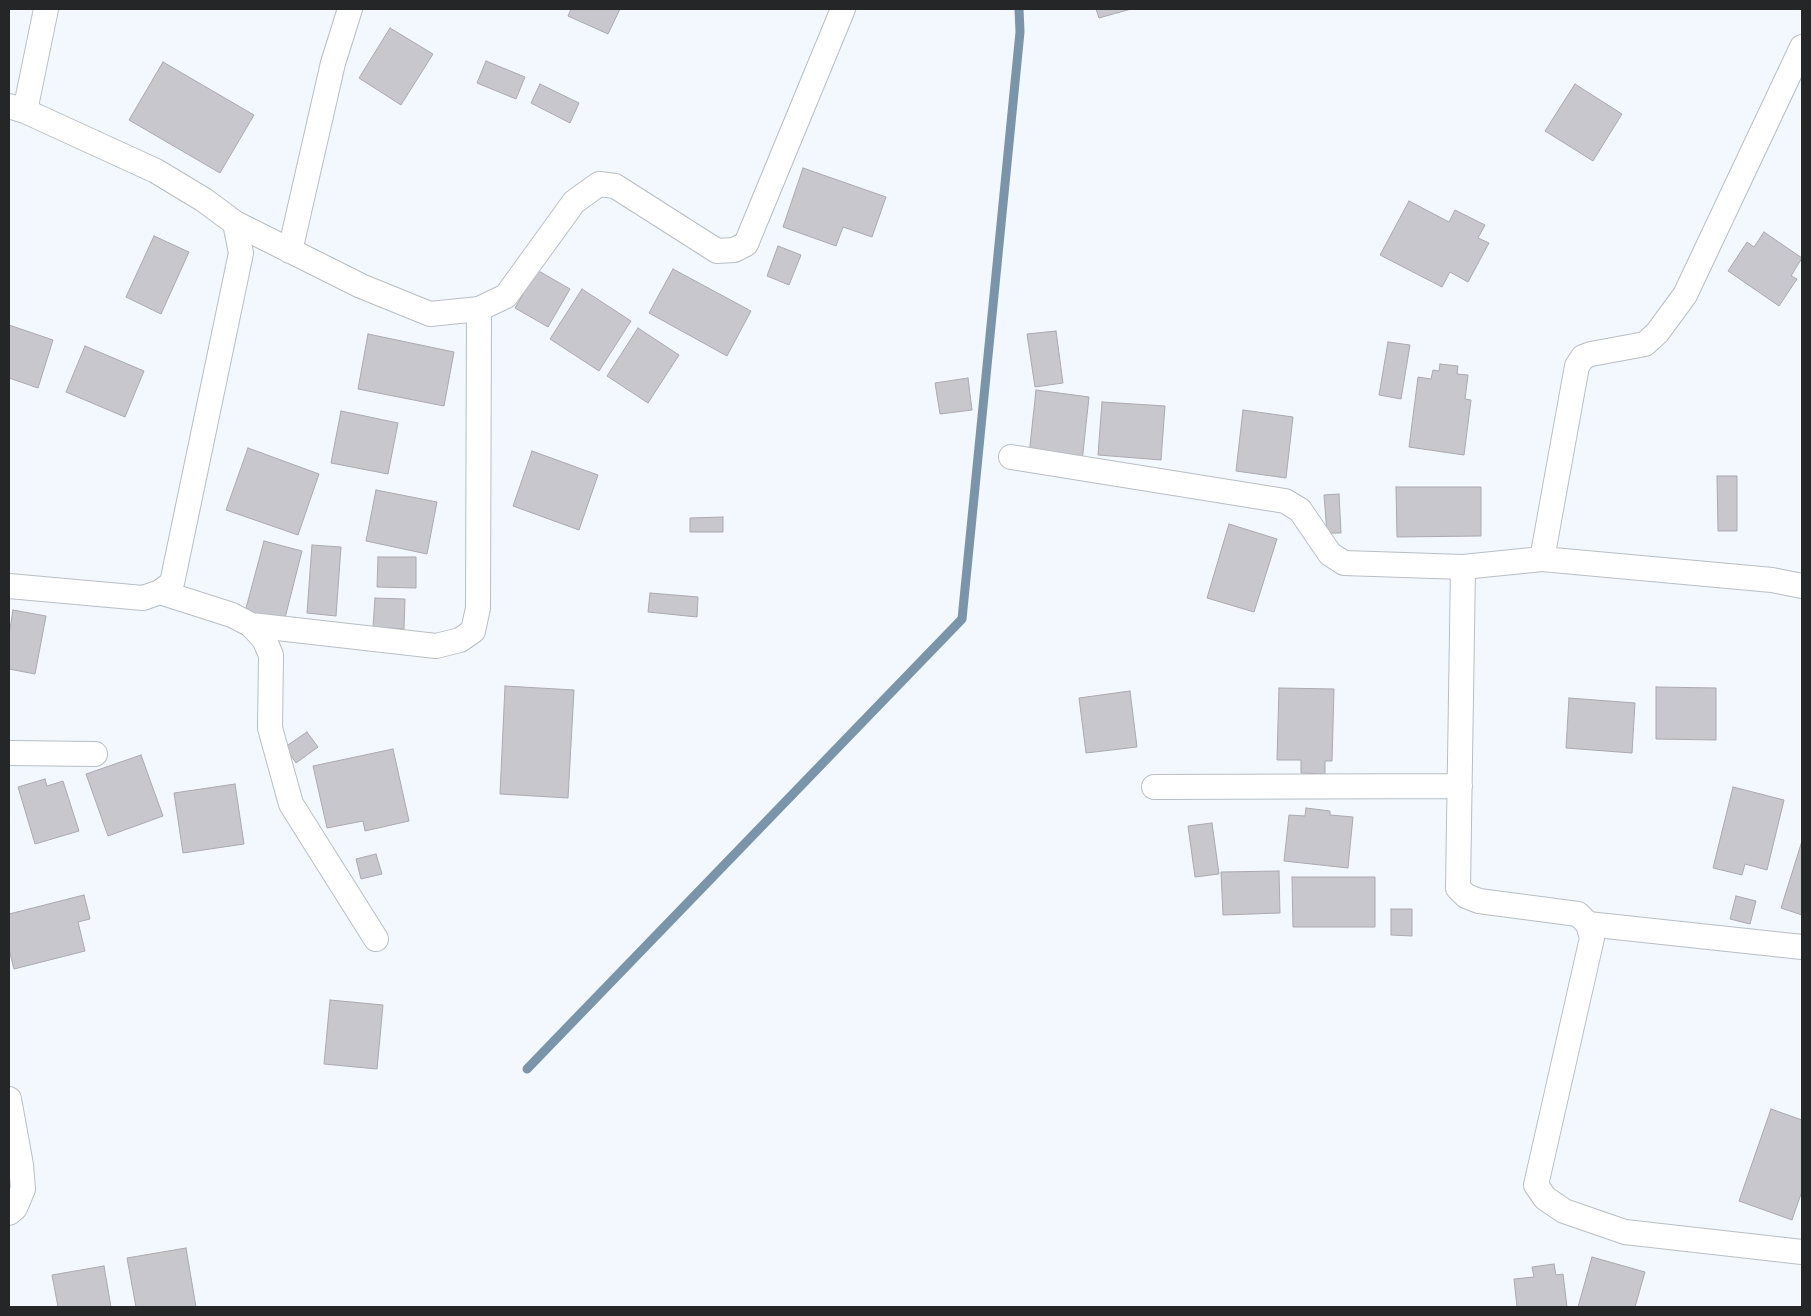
<!DOCTYPE html>
<style>
body{margin:0}
#map{position:relative;width:1811px;height:1316px;overflow:hidden;background:#f2f8fe;font-family:"Noto Sans",sans-serif}
canvas{display:block}
.frame{position:absolute;inset:0;border:10px solid #242628;pointer-events:none}
</style>
<div id="map">
<canvas width="1811" height="1316"></canvas>
<div class="frame"></div>
</div>
<script>
const ctx = document.querySelector('canvas').getContext('2d');
ctx.lineJoin = 'round';
const poly = rows => new Path2D(rows.map(r => 'M' + r).join(''));
function stroke(path, color, width, dash) { ctx.strokeStyle = color; ctx.lineWidth = width; ctx.lineCap = dash ? 'butt' : 'round'; ctx.setLineDash(dash || []); ctx.stroke(path); }
function paint(path, color) { ctx.fillStyle = color; ctx.fill(path, 'evenodd'); }
const stream = poly([
 [527,1069,962,619,1020,32,1019,9]
]);
const building = poly([
 [571,9,620,9,608,34,568,16,571,9],
 [1096,9,1131,9,1099,18,1096,9],
 [390,28,433,54,401,105,359,78,390,28],
 [486,61,525,77,516,99,477,83,486,61],
 [163,62,254,115,220,173,129,120,163,62],
 [540,84,579,103,570,123,531,103,540,84],
 [1575,84,1622,114,1593,161,1545,131,1575,84],
 [803,168,886,197,872,237,843,227,836,246,783,227,803,168],
 [1409,201,1449,222,1455,210,1485,225,1478,238,1489,243,1468,282,1450,272,1442,287,1380,255,1409,201],
 [1764,232,1802,258,1791,276,1797,279,1779,306,1728,271,1747,242,1754,247,1764,232],
 [154,236,189,252,161,314,126,297,154,236],
 [778,246,801,255,789,285,767,276,778,246],
 [673,269,751,311,727,356,649,313,673,269],
 [537,270,570,289,548,327,515,308,537,270],
 [582,289,631,321,599,371,550,339,582,289],
 [9,325,53,340,38,388,9,378,9,325],
 [638,328,679,355,648,403,607,376,638,328],
 [1056,331,1063,383,1035,387,1027,334,1056,331],
 [368,334,454,352,444,406,358,389,368,334],
 [1388,342,1410,345,1401,399,1379,395,1388,342],
 [85,346,144,371,125,417,66,392,85,346],
 [1440,364,1458,366,1457,374,1468,375,1465,399,1471,400,1464,455,1409,447,1418,377,1431,379,1433,370,1439,371,1440,364],
 [968,378,972,410,940,414,935,383,968,378],
 [1036,390,1089,397,1082,462,1029,455,1036,390],
 [1102,402,1165,406,1161,460,1098,455,1102,402],
 [1243,410,1293,417,1286,478,1236,471,1243,410],
 [341,411,398,423,388,474,331,463,341,411],
 [248,448,319,474,298,535,226,510,248,448],
 [532,451,598,475,579,530,513,506,532,451],
 [1717,476,1737,476,1737,531,1718,531,1717,476],
 [1396,487,1481,487,1481,536,1397,537,1396,487],
 [376,490,437,502,427,554,366,541,376,490],
 [1339,494,1341,533,1327,533,1324,495,1339,494],
 [723,517,723,532,690,532,690,518,723,517],
 [1229,524,1277,539,1254,612,1207,598,1229,524],
 [264,541,302,551,284,622,245,612,264,541],
 [312,545,341,547,336,616,307,613,312,545],
 [378,557,416,557,416,588,377,587,378,557],
 [650,593,698,597,697,617,648,612,650,593],
 [375,598,405,599,404,629,373,627,375,598],
 [13,610,46,616,35,674,9,669,9,635,13,610],
 [505,686,574,690,568,798,500,794,505,686],
 [1656,687,1716,688,1716,740,1656,739,1656,687],
 [1279,688,1334,689,1332,761,1325,761,1325,774,1301,773,1301,760,1277,760,1279,688],
 [1130,691,1137,747,1086,753,1079,698,1130,691],
 [1569,698,1635,703,1632,753,1566,748,1569,698],
 [307,732,318,747,296,763,285,747,307,732],
 [393,749,409,821,365,831,363,821,327,828,313,766,393,749],
 [141,755,163,816,108,836,86,774,141,755],
 [45,779,47,786,63,781,79,831,35,844,18,787,45,779],
 [235,784,244,844,183,853,174,793,235,784],
 [1733,787,1784,800,1767,870,1745,864,1742,875,1713,868,1733,787],
 [1306,808,1330,811,1330,815,1353,817,1348,868,1284,861,1289,815,1305,816,1306,808],
 [1212,823,1219,874,1195,877,1188,826,1212,823],
 [1802,841,1802,915,1781,908,1802,841],
 [376,854,382,874,361,879,356,859,376,854],
 [1279,871,1280,913,1223,915,1221,872,1279,871],
 [1292,877,1375,877,1375,927,1293,927,1292,877],
 [84,895,90,919,78,922,85,951,14,969,9,949,9,914,84,895],
 [1736,896,1756,901,1750,924,1730,919,1736,896],
 [1391,909,1412,909,1412,936,1391,935,1391,909],
 [330,1000,383,1005,377,1069,324,1064,330,1000],
 [1771,1109,1802,1120,1802,1191,1792,1220,1739,1201,1771,1109],
 [186,1248,196,1307,136,1307,127,1258,186,1248],
 [1592,1257,1645,1272,1635,1307,1578,1307,1592,1257],
 [1554,1264,1556,1275,1563,1274,1567,1307,1517,1307,1514,1279,1534,1277,1532,1267,1554,1264],
 [104,1266,111,1307,58,1307,52,1275,104,1266]
]);
const minor = poly([
 [9,106,25,111,156,171,204,200,235,223,241,253,172,583,160,592,143,598,9,586],
 [25,111,46,9],
 [235,223,361,286,430,314,479,309,506,296,574,202,599,184,615,186,717,251,734,250,746,244,843,9],
 [290,251,333,63,350,9],
 [1011,457,1285,501,1300,510,1330,554,1344,563,1463,567,1542,559,1577,366,1583,357,1591,354,1645,344,1657,333,1685,295,1802,47],
 [1542,559,1772,580,1802,586],
 [1463,567,1458,888,1466,896,1479,901,1578,914,1588,924,1592,938,1536,1185,1545,1198,1564,1211,1625,1232,1802,1252],
 [160,592,232,615,251,625,264,639,271,655,270,728,291,804,376,939],
 [251,625,436,646,460,640,473,631,478,608,479,309],
 [9,753,95,754],
 [1154,787,1460,786],
 [1588,924,1802,947],
 [9,1099,21,1165,23,1189,15,1208,9,1213]
]);
stroke(stream, '#7a95aa', 9);
paint(building, '#c9c7ce');
stroke(building, '#aba8b0', 1);
stroke(minor, '#b8bec4', 26);
stroke(minor, '#fff', 24);
</script>
